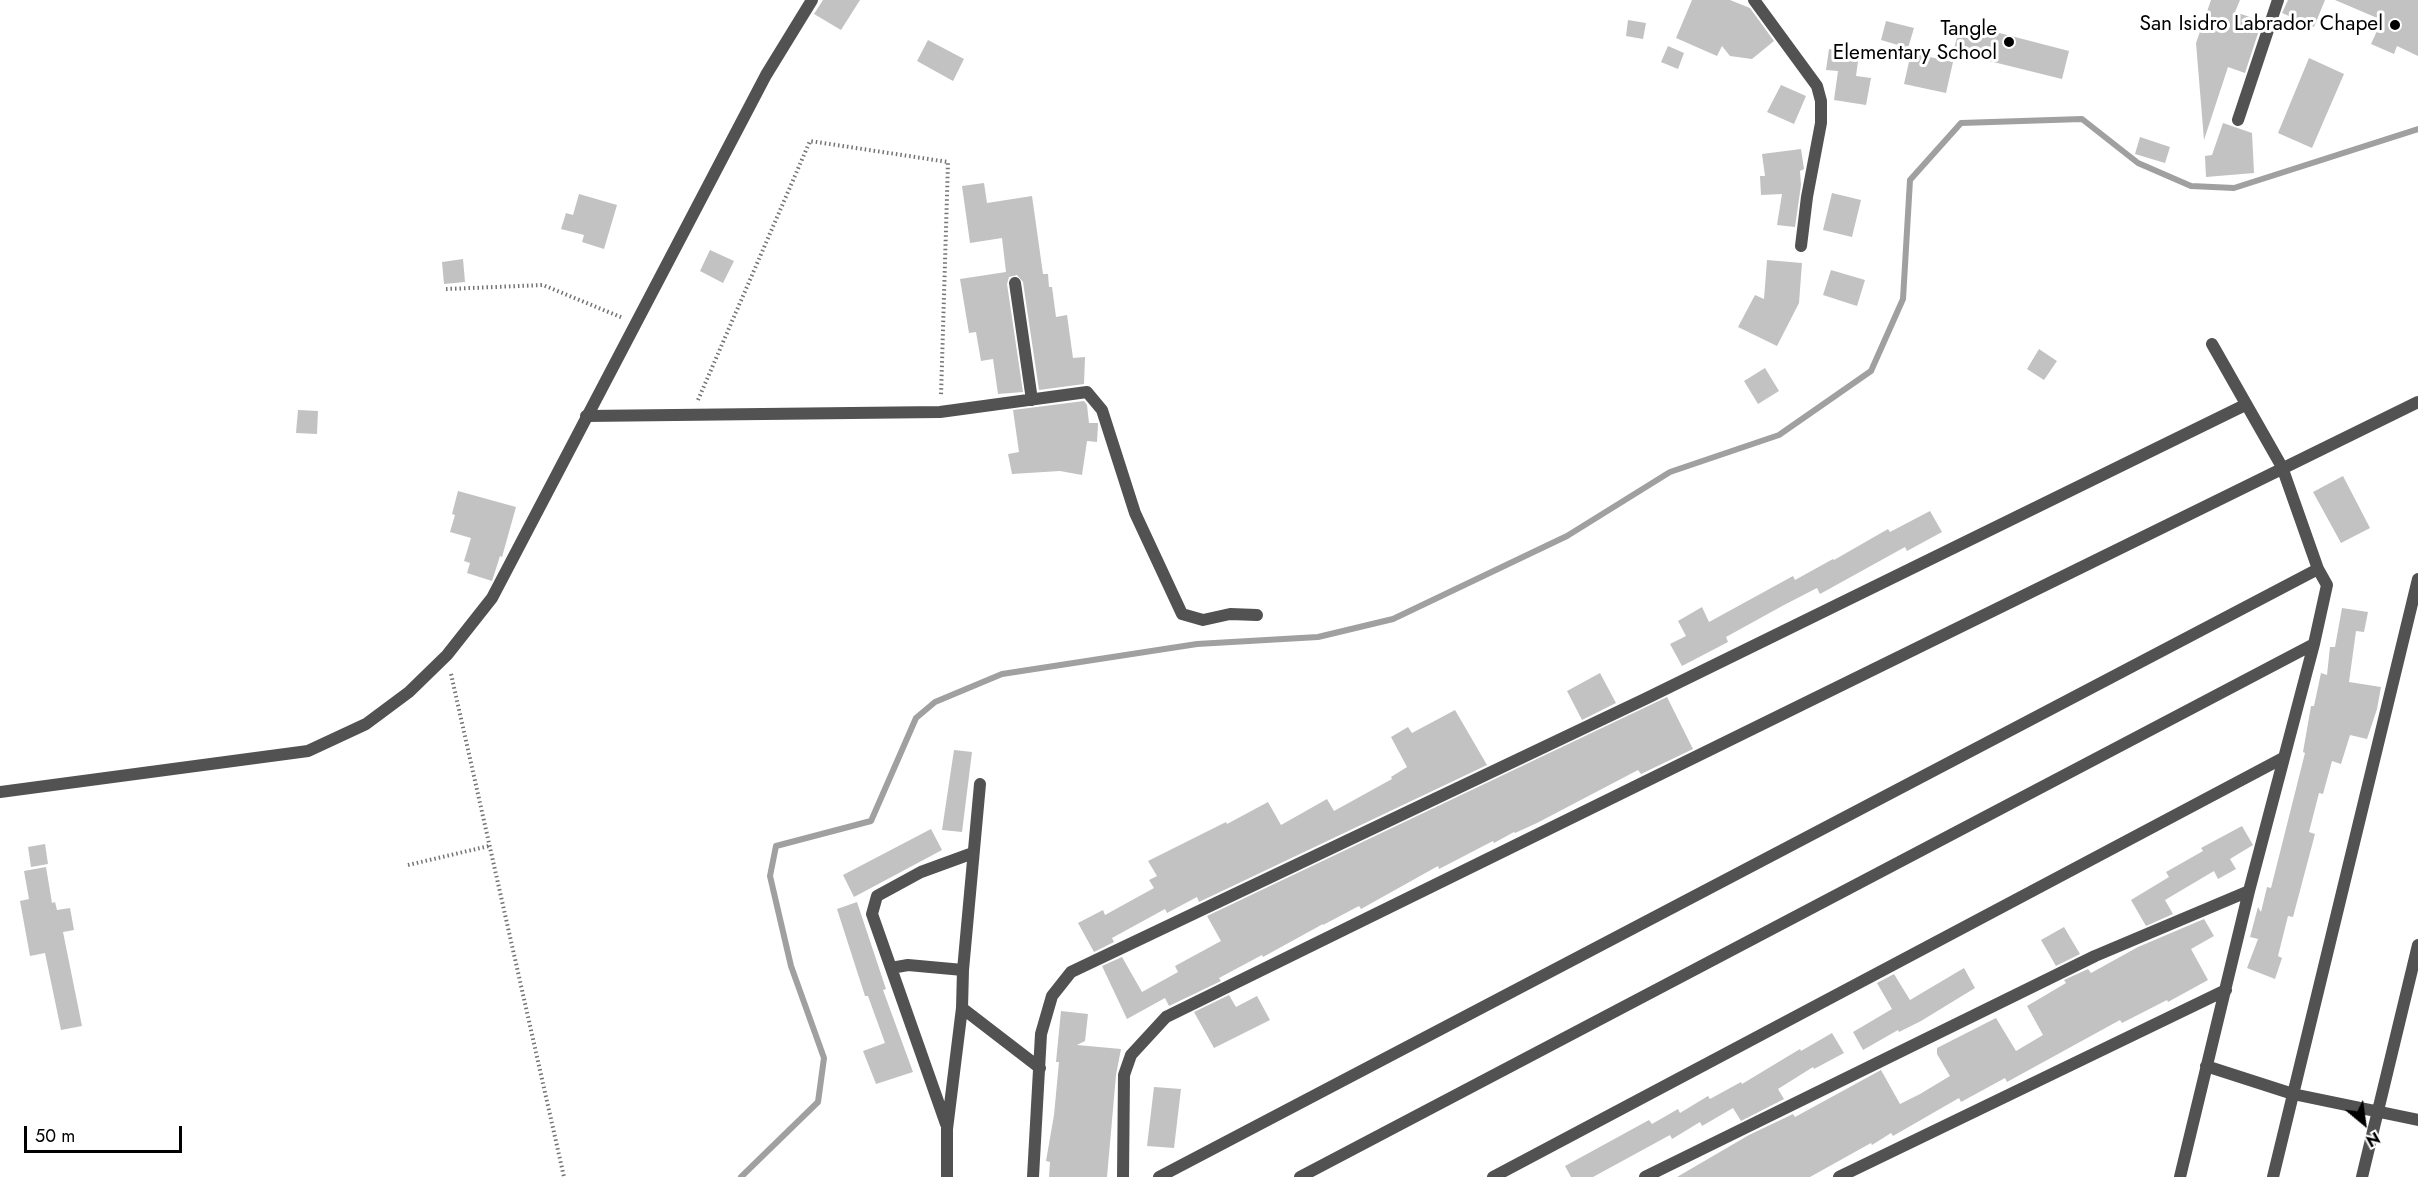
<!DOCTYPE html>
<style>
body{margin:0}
#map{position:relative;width:2418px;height:1177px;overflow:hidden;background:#fff;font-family:Jost,sans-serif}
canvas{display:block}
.north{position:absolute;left:2334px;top:1093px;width:60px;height:60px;-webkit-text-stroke:4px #fff;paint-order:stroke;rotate:151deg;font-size:16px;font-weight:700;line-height:24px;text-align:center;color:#000}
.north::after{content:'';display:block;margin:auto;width:21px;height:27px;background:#000;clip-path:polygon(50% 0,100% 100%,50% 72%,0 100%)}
.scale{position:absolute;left:24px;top:1126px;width:158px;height:27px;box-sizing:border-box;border:3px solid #000;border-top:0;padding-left:8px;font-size:18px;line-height:21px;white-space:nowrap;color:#000;-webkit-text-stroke:4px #fff;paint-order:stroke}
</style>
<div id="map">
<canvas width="2418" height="1177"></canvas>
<div class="north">N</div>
<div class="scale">50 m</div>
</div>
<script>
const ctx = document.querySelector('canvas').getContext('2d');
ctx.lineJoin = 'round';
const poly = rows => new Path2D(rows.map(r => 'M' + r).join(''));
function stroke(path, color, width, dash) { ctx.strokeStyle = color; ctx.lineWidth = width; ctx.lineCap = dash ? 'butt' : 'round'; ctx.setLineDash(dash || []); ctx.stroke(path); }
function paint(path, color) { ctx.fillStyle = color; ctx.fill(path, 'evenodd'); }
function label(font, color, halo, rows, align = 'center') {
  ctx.font = font + ' Jost,sans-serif'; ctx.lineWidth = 6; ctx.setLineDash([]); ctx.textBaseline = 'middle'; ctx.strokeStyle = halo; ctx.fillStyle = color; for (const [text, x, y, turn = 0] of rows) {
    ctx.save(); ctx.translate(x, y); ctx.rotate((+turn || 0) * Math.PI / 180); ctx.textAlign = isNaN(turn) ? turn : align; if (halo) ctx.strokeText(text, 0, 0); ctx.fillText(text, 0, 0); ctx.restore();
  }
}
const stream = poly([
 [741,1177,818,1102,824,1058,791,966,770,876,776,846,871,821,916,718,935,702,1002,674,1197,644,1318,637,1393,619,1567,536,1670,472,1779,435,1871,371,1903,299,1910,180,1961,123,2082,119,2138,163,2191,186,2234,188,2418,129]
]);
const building = poly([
 [823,0,860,0,841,30,814,14],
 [1692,0,1730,0,1750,8,1774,41,1752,59,1730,56,1722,46,1717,56,1676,38],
 [2211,0,2240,0,2235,12,2262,21,2245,73,2228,67,2204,140,2196,43],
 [2288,0,2325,0,2314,27,2282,13],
 [2335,0,2418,0,2418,56,2397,46,2394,54,2371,44,2382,20],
 [1628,20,1646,23,1643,39,1626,36],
 [1886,21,1914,28,1908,48,1881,40],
 [1961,23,2069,51,2062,79,1953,52],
 [928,40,964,59,953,81,917,61],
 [1668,46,1684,53,1678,69,1661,62],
 [1829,49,1859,54,1856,76,1871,78,1866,105,1834,100,1838,71,1826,70],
 [1911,53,1953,62,1946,93,1904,84],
 [2309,58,2344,74,2312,148,2278,133],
 [1781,85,1806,96,1794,124,1767,112],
 [2223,123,2252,133,2254,173,2206,177,2205,156,2212,155],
 [2140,137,2170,147,2165,163,2135,154],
 [1801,149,1804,169,1800,171,1801,185,1795,227,1777,225,1782,194,1761,195,1760,176,1765,176,1762,154],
 [984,183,987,203,1032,196,1043,274,1048,274,1049,287,1052,287,1056,317,1067,315,1073,358,1085,357,1084,384,1039,390,1023,282,1017,275,1009,277,1007,284,1023,392,998,394,993,359,981,361,976,332,969,333,960,279,1006,272,1002,238,970,243,962,186],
 [1832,193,1861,200,1852,237,1823,230],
 [579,194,617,205,604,249,582,242,584,235,561,229,566,213,573,215],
 [710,250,734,261,723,283,700,271],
 [463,259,465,282,444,284,442,262],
 [1767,260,1802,263,1799,303,1777,346,1738,327,1755,295,1764,299],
 [1831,270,1865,280,1857,306,1823,295],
 [2039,349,2057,361,2044,380,2027,369],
 [1765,368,1779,391,1758,404,1744,381],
 [1084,401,1087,405,1089,423,1098,423,1098,425,1097,442,1087,441,1082,475,1060,471,1012,474,1008,454,1019,452,1013,410],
 [298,410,318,411,317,434,296,433],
 [2343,476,2370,528,2341,543,2313,492],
 [458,491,516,507,502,557,500,556,492,581,467,573,470,563,464,561,471,538,450,532,455,515,452,514],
 [1930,511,1942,532,1907,551,1905,547,1820,594,1817,588,1784,605,1726,637,1728,642,1682,666,1670,644,1686,636,1678,621,1702,607,1709,622,1793,576,1795,580,1833,559,1834,560,1888,529,1890,532],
 [2342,608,2368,612,2364,632,2356,631,2349,682,2381,687,2377,709,2367,739,2350,735,2341,764,2332,761,2323,794,2319,793,2309,832,2315,834,2293,917,2288,916,2278,956,2282,958,2275,979,2247,968,2258,939,2250,937,2258,907,2261,912,2267,887,2271,888,2305,753,2303,752,2311,706,2314,706,2321,673,2327,675,2330,647,2335,647],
 [1600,673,1616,703,1582,720,1567,691],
 [1667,697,1693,749,1641,774,1638,770,1537,823,1515,833,1514,832,1494,843,1493,841,1439,869,1438,866,1361,909,1359,906,1323,925,1323,924,1263,957,1262,955,1219,978,1221,981,1169,1006,1165,998,1127,1019,1102,966,1122,957,1142,992,1178,972,1175,966,1221,941,1207,916],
 [1455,710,1487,765,1199,902,1197,897,1167,913,1165,909,1112,938,1114,942,1094,952,1078,923,1103,910,1105,915,1154,888,1149,880,1157,876,1148,861,1226,822,1227,824,1268,802,1281,825,1327,799,1334,811,1392,779,1391,777,1407,767,1391,737,1408,727,1412,733],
 [954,750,972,752,962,832,942,830],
 [2242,826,2253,845,2230,859,2236,869,2218,879,2214,871,2165,900,2173,914,2146,926,2131,900,2169,877,2166,872,2203,851,2201,848],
 [931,829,942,850,854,897,843,875],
 [45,844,48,864,31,867,28,847],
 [46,867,52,903,55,902,57,910,70,908,74,930,63,932,82,1026,61,1030,45,953,30,956,20,901,29,899,24,871],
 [857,902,886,989,883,990,913,1072,876,1084,863,1051,885,1043,868,996,865,996,837,909],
 [2204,919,2214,936,2191,949,2208,980,2168,1002,2167,1000,2122,1023,2120,1020,2007,1082,2005,1078,1961,1102,1959,1098,1893,1136,1891,1133,1872,1145,1871,1143,1810,1177,1677,1177,1749,1135,1793,1114,1795,1117,1881,1070,1900,1104,1920,1094,1950,1076,1937,1054,1937,1048,1996,1018,2016,1051,2043,1035,2027,1006,2066,983,2064,980,2088,969,2091,973,2138,947],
 [2064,927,2080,954,2056,966,2041,940],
 [1964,968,1975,988,1921,1021,1899,1032,1898,1030,1863,1050,1853,1032,1892,1009,1877,983,1894,974,1910,1000],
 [1229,995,1236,1007,1257,996,1270,1020,1214,1048,1194,1012],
 [1061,1011,1088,1014,1085,1041,1077,1045,1121,1049,1116,1075,1107,1177,1049,1177,1050,1162,1046,1161,1054,1115,1059,1062,1056,1062],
 [1832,1033,1844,1053,1814,1069,1813,1067,1778,1089,1784,1099,1741,1121,1733,1108,1702,1126,1700,1122,1672,1139,1670,1135,1593,1177,1571,1177,1565,1166,1649,1120,1652,1124,1678,1109,1680,1113,1708,1096,1710,1099,1741,1082,1742,1084,1800,1049,1801,1051],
 [1154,1087,1181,1089,1174,1148,1147,1146]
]);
const path = poly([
 [446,289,543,285,623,318],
 [698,400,810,141,948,162,941,396],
 [451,674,564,1177],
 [408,865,489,846]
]);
const minor = poly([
 [1754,0,1817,86,1821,101,1821,123,1807,197,1801,246],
 [2238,120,2278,0],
 [1015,283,1032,400],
 [586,416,940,412,1087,392,1102,410,1135,513,1182,614,1203,620,1230,614,1257,615],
 [891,968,908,965,963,970],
 [962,1008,1040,1068],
 [2206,1066,2293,1094,2418,1120],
 [946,1124,872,914,877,896,921,872,973,853],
 [947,1177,947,1129,962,1008,963,970,980,784],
 [1033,1177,1041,1034,1052,996,1071,972,1645,699,2245,405],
 [1123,1177,1124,1075,1131,1055,1166,1017,2418,402],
 [1159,1177,2318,569],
 [1300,1177,2314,644],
 [1493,1177,2283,758],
 [1645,1177,2095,956,2249,891],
 [1839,1177,2226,990],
 [2180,1177,2249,891,2314,644,2327,585,2318,569,2282,467,2212,344],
 [2273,1177,2418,579],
 [2362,1177,2418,945]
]);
const tertiary = poly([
 [0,792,308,751,366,724,409,692,447,655,492,598,766,75,812,0]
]);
const markers = [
 [2395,25,6,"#000"],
 [2009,42,6,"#000"]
];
const poiNames = [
 ["San Isidro Labrador Chapel",2383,25],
 ["Tangle",1997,30],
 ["Elementary School",1997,54]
];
stroke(stream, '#a0a0a0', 6);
paint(building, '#c2c2c2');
stroke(path, '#747474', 4, [1.5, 3]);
stroke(minor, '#525252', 12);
stroke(tertiary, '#525252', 12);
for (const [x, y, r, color] of markers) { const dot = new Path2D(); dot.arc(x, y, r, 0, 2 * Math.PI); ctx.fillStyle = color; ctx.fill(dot); stroke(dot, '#fff', 2); }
label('21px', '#000', '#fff', poiNames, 'right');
</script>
